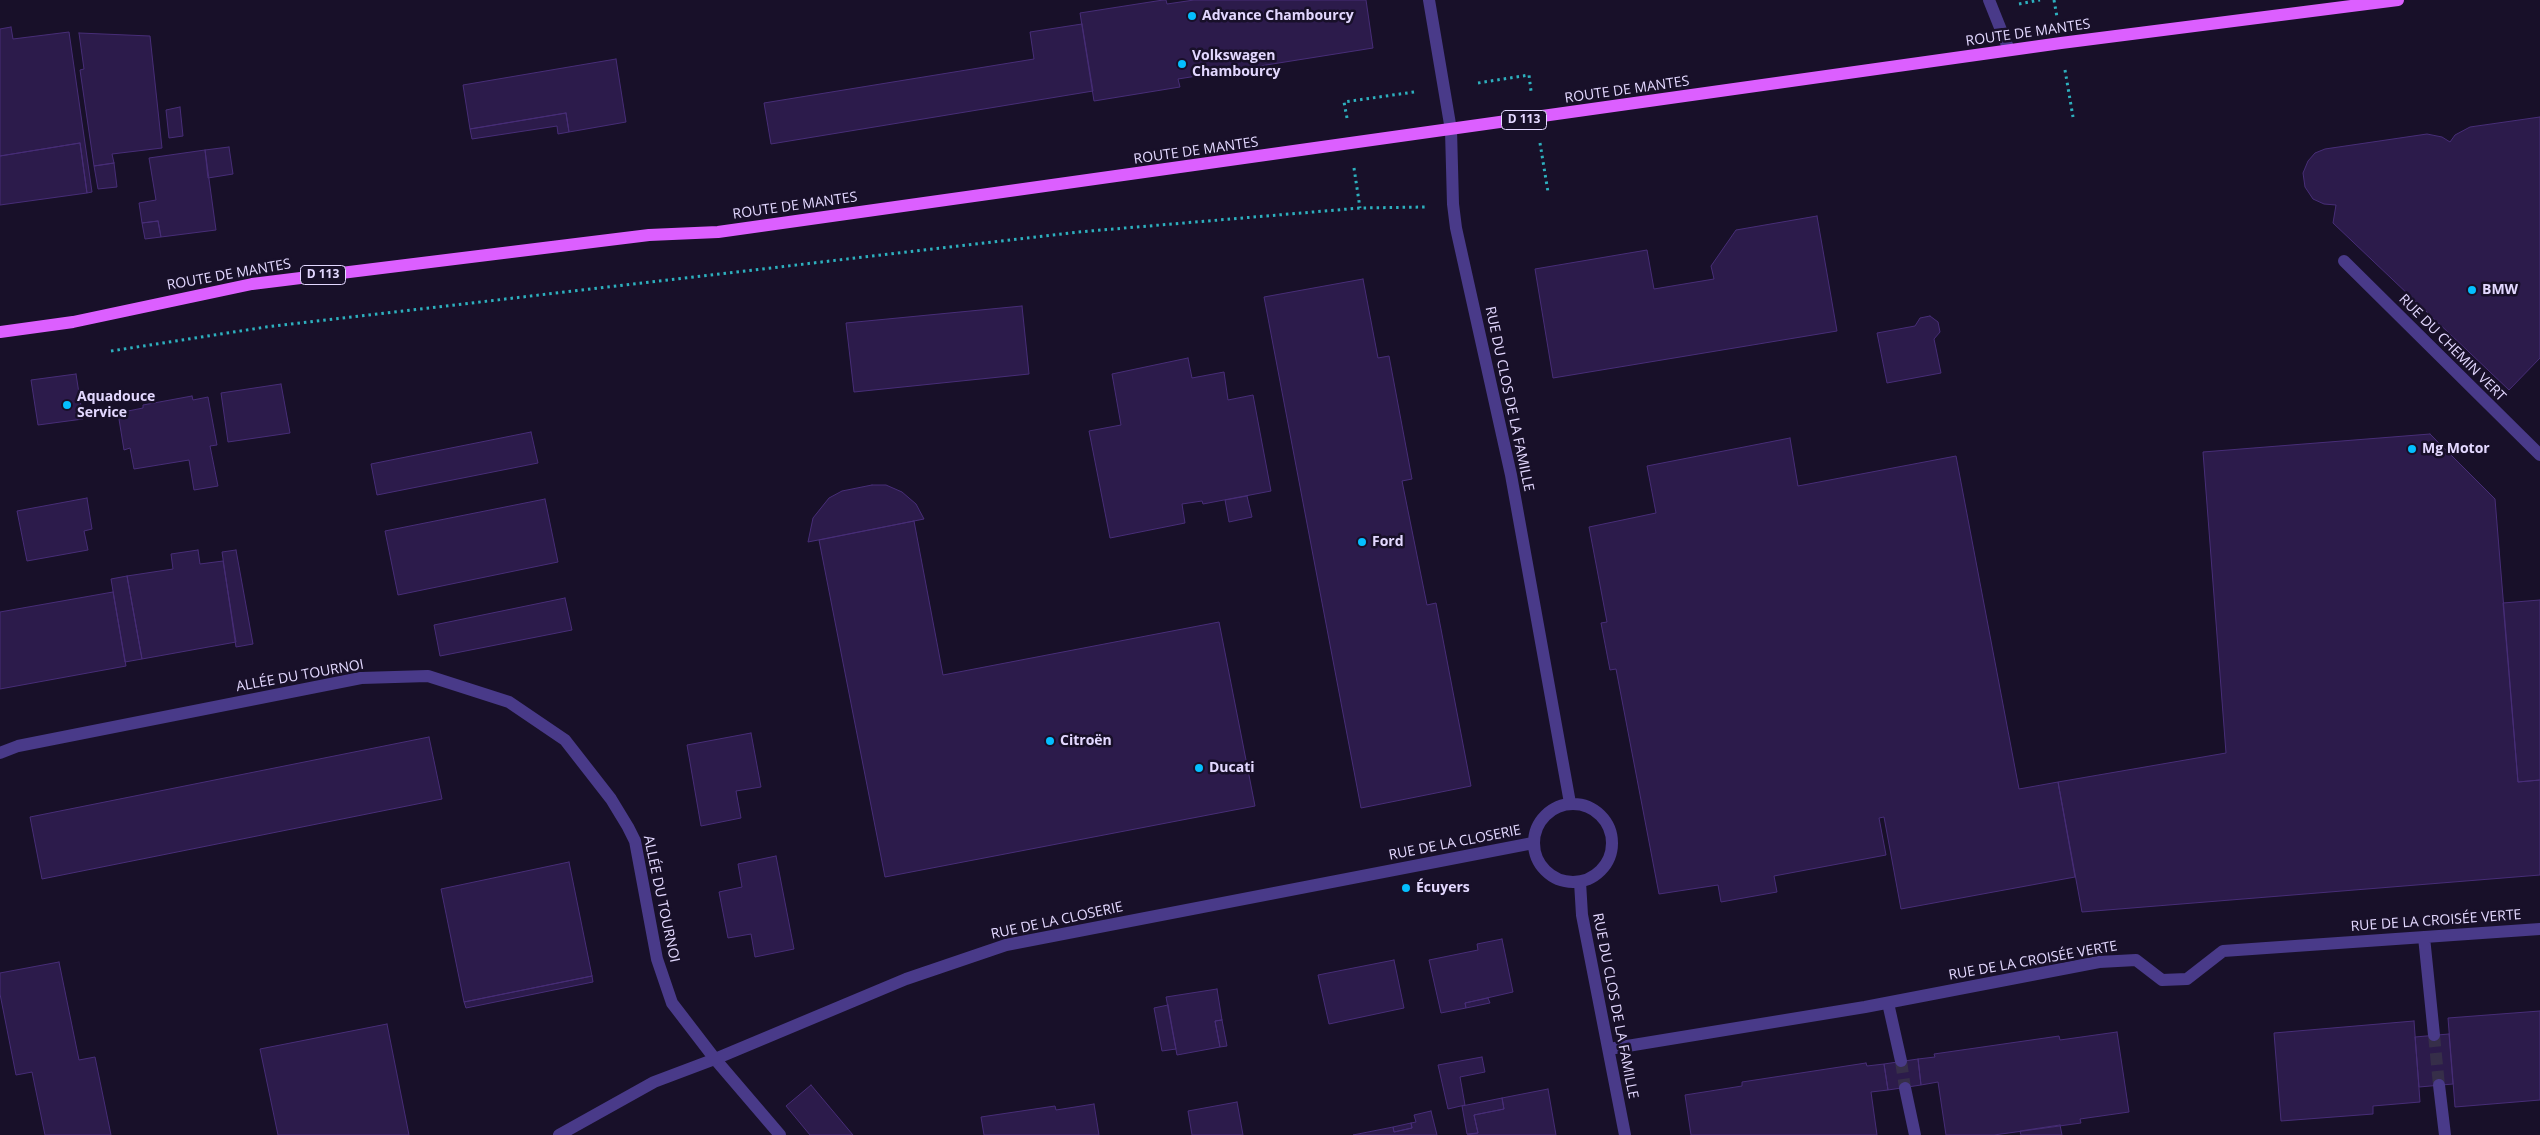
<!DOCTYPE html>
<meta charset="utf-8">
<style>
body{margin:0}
canvas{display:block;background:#181029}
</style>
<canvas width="2540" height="1135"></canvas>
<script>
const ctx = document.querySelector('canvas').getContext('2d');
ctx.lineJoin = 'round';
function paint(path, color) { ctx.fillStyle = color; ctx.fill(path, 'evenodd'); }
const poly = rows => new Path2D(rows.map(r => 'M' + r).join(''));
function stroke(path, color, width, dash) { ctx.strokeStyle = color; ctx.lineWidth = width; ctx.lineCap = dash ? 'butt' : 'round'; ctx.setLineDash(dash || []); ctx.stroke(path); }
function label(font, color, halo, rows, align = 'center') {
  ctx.font = font + ' "Open Sans",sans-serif'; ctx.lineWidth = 5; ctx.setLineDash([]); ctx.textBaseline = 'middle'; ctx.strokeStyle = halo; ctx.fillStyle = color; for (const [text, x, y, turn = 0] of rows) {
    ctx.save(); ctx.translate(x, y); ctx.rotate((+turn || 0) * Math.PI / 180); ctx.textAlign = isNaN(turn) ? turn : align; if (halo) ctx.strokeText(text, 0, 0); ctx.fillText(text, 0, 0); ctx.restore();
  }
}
const building = poly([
 [1163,0,1166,0,1167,4,1194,0,1366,0,1373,48,1178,79,1180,87,1094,101,1080,13,1163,0],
 [1082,24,1093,91,771,144,764,103,1034,59,1030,32,1082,24],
 [11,27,13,39,69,32,92,192,87,193,80,143,0,156,0,29,11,27],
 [79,33,150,36,162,148,112,154,114,163,94,166,80,70,84,69,79,33],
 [616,59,626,122,569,132,566,113,470,129,463,85,616,59],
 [180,107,183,136,169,138,166,110,180,107],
 [566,113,569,132,558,134,557,126,472,139,470,129,566,113],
 [2540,117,2540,358,2509,390,2333,223,2336,205,2324,204,2313,199,2305,187,2303,173,2308,161,2315,153,2325,149,2427,134,2442,137,2450,142,2455,135,2470,127,2540,117],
 [80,143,87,193,0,205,0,156,80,143],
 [229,147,233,174,208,178,205,150,229,147],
 [205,150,216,230,161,237,158,221,142,223,139,203,156,200,149,158,205,150],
 [114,163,117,187,98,189,94,166,114,163],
 [1817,216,1837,331,1553,378,1535,269,1647,250,1654,289,1714,279,1711,266,1736,230,1817,216],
 [158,221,161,237,145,239,142,223,158,221],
 [1363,279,1378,358,1389,356,1412,479,1402,481,1427,605,1436,603,1471,786,1361,808,1264,297,1363,279],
 [1022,306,1029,374,854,392,846,323,1022,306],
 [1930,316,1938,322,1940,332,1934,339,1941,373,1887,383,1877,333,1915,326,1920,318,1930,316],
 [1188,358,1192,378,1224,372,1228,400,1253,395,1271,491,1203,504,1202,501,1182,504,1185,523,1110,538,1089,431,1121,425,1112,374,1188,358],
 [76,374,83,419,38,425,31,380,76,374],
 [281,384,290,433,228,442,221,393,281,384],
 [192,396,193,400,208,397,217,445,210,446,218,486,194,490,189,460,134,469,130,448,124,450,118,413,143,408,143,405,192,396],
 [531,432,538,463,377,495,371,464,531,432],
 [2430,434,2495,499,2518,782,2540,780,2540,875,2082,912,2058,782,2226,753,2203,452,2430,434],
 [1790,438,1798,486,1956,456,2019,789,2058,782,2075,877,1901,909,1884,817,1879,818,1886,855,1774,876,1777,892,1721,902,1718,885,1659,894,1616,669,1610,670,1601,623,1607,622,1589,527,1656,513,1647,466,1790,438],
 [872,485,886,485,902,492,916,504,924,519,808,542,813,518,829,498,842,491,872,485],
 [1247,496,1252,517,1229,522,1225,500,1247,496],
 [87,498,92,529,84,531,88,550,27,561,17,511,87,498],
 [545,499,558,562,398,595,385,531,545,499],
 [914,521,943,675,1219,622,1255,806,885,877,819,540,914,521],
 [198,550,200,564,223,561,236,642,142,659,127,576,173,569,171,554,198,550],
 [236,550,253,644,236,647,222,552,236,550],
 [127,576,142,659,125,662,111,579,127,576],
 [113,592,126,666,0,689,0,612,113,592],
 [565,598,572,630,440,656,434,625,565,598],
 [2540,600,2540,780,2518,782,2503,603,2540,600],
 [751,733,761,787,736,791,741,818,701,826,687,745,751,733],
 [429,737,442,799,42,879,30,817,429,737],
 [776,856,794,949,755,957,751,934,728,938,719,892,742,887,738,864,776,856],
 [569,862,592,976,464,1002,441,889,569,862],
 [1502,939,1513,992,1465,1003,1466,1008,1441,1013,1429,960,1478,950,1477,944,1502,939],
 [1394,960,1404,1008,1329,1024,1318,975,1394,960],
 [59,962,79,1060,95,1057,111,1135,45,1135,32,1072,16,1075,0,994,0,973,59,962],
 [592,976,593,982,466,1008,464,1002,592,976],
 [1217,989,1222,1020,1215,1021,1220,1047,1177,1055,1166,997,1217,989],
 [1488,998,1490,1003,1466,1008,1465,1003,1488,998],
 [1168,1005,1176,1049,1162,1051,1154,1008,1168,1005],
 [2540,1011,2540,1100,2455,1107,2448,1018,2540,1011],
 [1222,1020,1227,1046,1220,1047,1215,1021,1222,1020],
 [2414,1021,2420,1102,2373,1106,2373,1114,2281,1121,2274,1033,2414,1021],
 [387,1024,409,1135,278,1135,260,1049,387,1024],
 [2117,1032,2129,1112,2080,1119,2081,1123,1994,1135,1946,1135,1938,1082,1921,1085,1918,1059,1935,1057,1934,1054,2059,1036,2060,1040,2117,1032],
 [2449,1034,2453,1084,2419,1087,2415,1037,2449,1034],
 [1482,1057,1485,1072,1460,1077,1465,1105,1448,1109,1438,1065,1482,1057],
 [1918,1059,1921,1085,1888,1090,1884,1064,1918,1059],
 [1866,1063,1867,1066,1884,1064,1888,1090,1871,1092,1877,1135,1691,1135,1685,1095,1742,1086,1742,1082,1866,1063],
 [811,1085,853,1135,810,1135,786,1106,811,1085],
 [1548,1089,1556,1135,1467,1135,1478,1133,1474,1115,1504,1109,1502,1098,1548,1089],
 [1502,1098,1504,1109,1474,1115,1478,1133,1467,1134,1462,1106,1502,1098],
 [1237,1102,1243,1135,1192,1135,1188,1111,1237,1102],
 [1094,1104,1099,1135,984,1135,981,1117,1055,1106,1056,1110,1094,1104],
 [1431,1111,1437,1135,1353,1135,1393,1127,1394,1132,1412,1128,1411,1123,1416,1122,1414,1115,1431,1111],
 [1411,1123,1412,1128,1394,1132,1393,1127,1411,1123],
 [2060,1125,2062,1135,2021,1135,2020,1131,2060,1125]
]);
const streetTunnel = poly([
 [2434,1035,2439,1085],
 [1901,1061,1905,1088]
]);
const path = poly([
 [2054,0,2057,17],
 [2019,4,2040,0],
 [2065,70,2073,117],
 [1478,83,1529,75,1531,91],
 [1347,118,1344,102,1414,92],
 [1540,143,1548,192],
 [1354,168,1360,208],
 [111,351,266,327,1078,232,1360,208,1426,207]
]);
const lane = poly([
 [715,1059,780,1135]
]);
const street = poly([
 [1429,0,1451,130,1453,204,1456,228,1511,475,1570,803],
 [1989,0,2009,50],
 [2344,261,2540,455],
 [0,753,18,746,361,678,428,676,509,702,565,740,611,799,628,827,635,841,657,959,672,1003,715,1059],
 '1534 843a39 39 0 1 1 78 0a39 39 0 1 1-78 0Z',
 [1580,882,1582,915,1625,1135],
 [2424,937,2434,1035],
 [1888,1003,1901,1061],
 [1609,1049,1865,1007,2099,962,2136,960,2162,980,2187,979,2223,951,2540,929],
 [2439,1085,2445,1135],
 [1905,1088,1915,1135],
 [559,1135,654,1082,715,1059,906,979,1006,945,1533,843]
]);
const primary = poly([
 [0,332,73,322,252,284,649,235,718,232,2061,43,2398,0]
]);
const markers = [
 [1192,16,5,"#04bfff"],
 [1182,64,5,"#04bfff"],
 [2472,290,5,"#04bfff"],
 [67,405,5,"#04bfff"],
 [2412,449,5,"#04bfff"],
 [1362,542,5,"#04bfff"],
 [1050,741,5,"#04bfff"],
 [1199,768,5,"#04bfff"],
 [1406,888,5,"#04bfff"]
];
const shields = [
 [1524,120,45],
 [323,275,45]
];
const shieldNames = [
 ["D 113",1524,120],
 ["D 113",323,275]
];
const poiNames = [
 ["Advance Chambourcy",1202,16],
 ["Volkswagen",1192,56],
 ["Chambourcy",1192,72],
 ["BMW",2482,290],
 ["Aquadouce",77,397],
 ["Service",77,413],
 ["Mg Motor",2422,449],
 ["Ford",1372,542],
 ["Citroën",1060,741],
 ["Ducati",1209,768],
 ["Écuyers",1416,888]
];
const streetNames = [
 ["ROUTE DE MANTES",2028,33,-8],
 ["ROUTE DE MANTES",1627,90,-8],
 ["ROUTE DE MANTES",1196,151,-8],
 ["ROUTE DE MANTES",795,206,-8],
 ["ROUTE DE MANTES",229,275,-10],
 ["RUE DU CHEMIN VERT",2452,348,45],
 ["RUE DU CLOS DE LA FAMILLE",1509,399,78],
 ["ALLÉE DU TOURNOI",300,676,-10],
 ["RUE DE LA CLOSERIE",1455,843,-11],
 ["ALLÉE DU TOURNOI",661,899,78],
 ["RUE DE LA CLOSERIE",1057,921,-12],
 ["RUE DE LA CROISÉE VERTE",2436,921,-4],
 ["RUE DE LA CROISÉE VERTE",2033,961,-10],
 ["RUE DU CLOS DE LA FAMILLE",1615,1006,79]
];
paint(building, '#2c1b4b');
stroke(building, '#472d77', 1);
stroke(streetTunnel, '#362e49', 12, [12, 6]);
stroke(path, '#2db0be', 3, [2.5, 4]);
stroke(lane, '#493a89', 12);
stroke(street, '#493a89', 12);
stroke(primary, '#dc5fff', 12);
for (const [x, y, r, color] of markers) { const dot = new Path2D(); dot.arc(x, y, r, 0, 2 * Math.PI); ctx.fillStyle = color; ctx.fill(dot); stroke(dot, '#181029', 2); }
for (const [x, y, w] of shields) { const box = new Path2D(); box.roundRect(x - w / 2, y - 9.5, w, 19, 4); ctx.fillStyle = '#181029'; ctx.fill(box); stroke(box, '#e3d8ff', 1); }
label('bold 12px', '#e3d8ff', null, shieldNames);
label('bold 14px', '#e3d8ff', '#181029', poiNames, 'left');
label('14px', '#e3d8ff', '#181029', streetNames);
</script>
